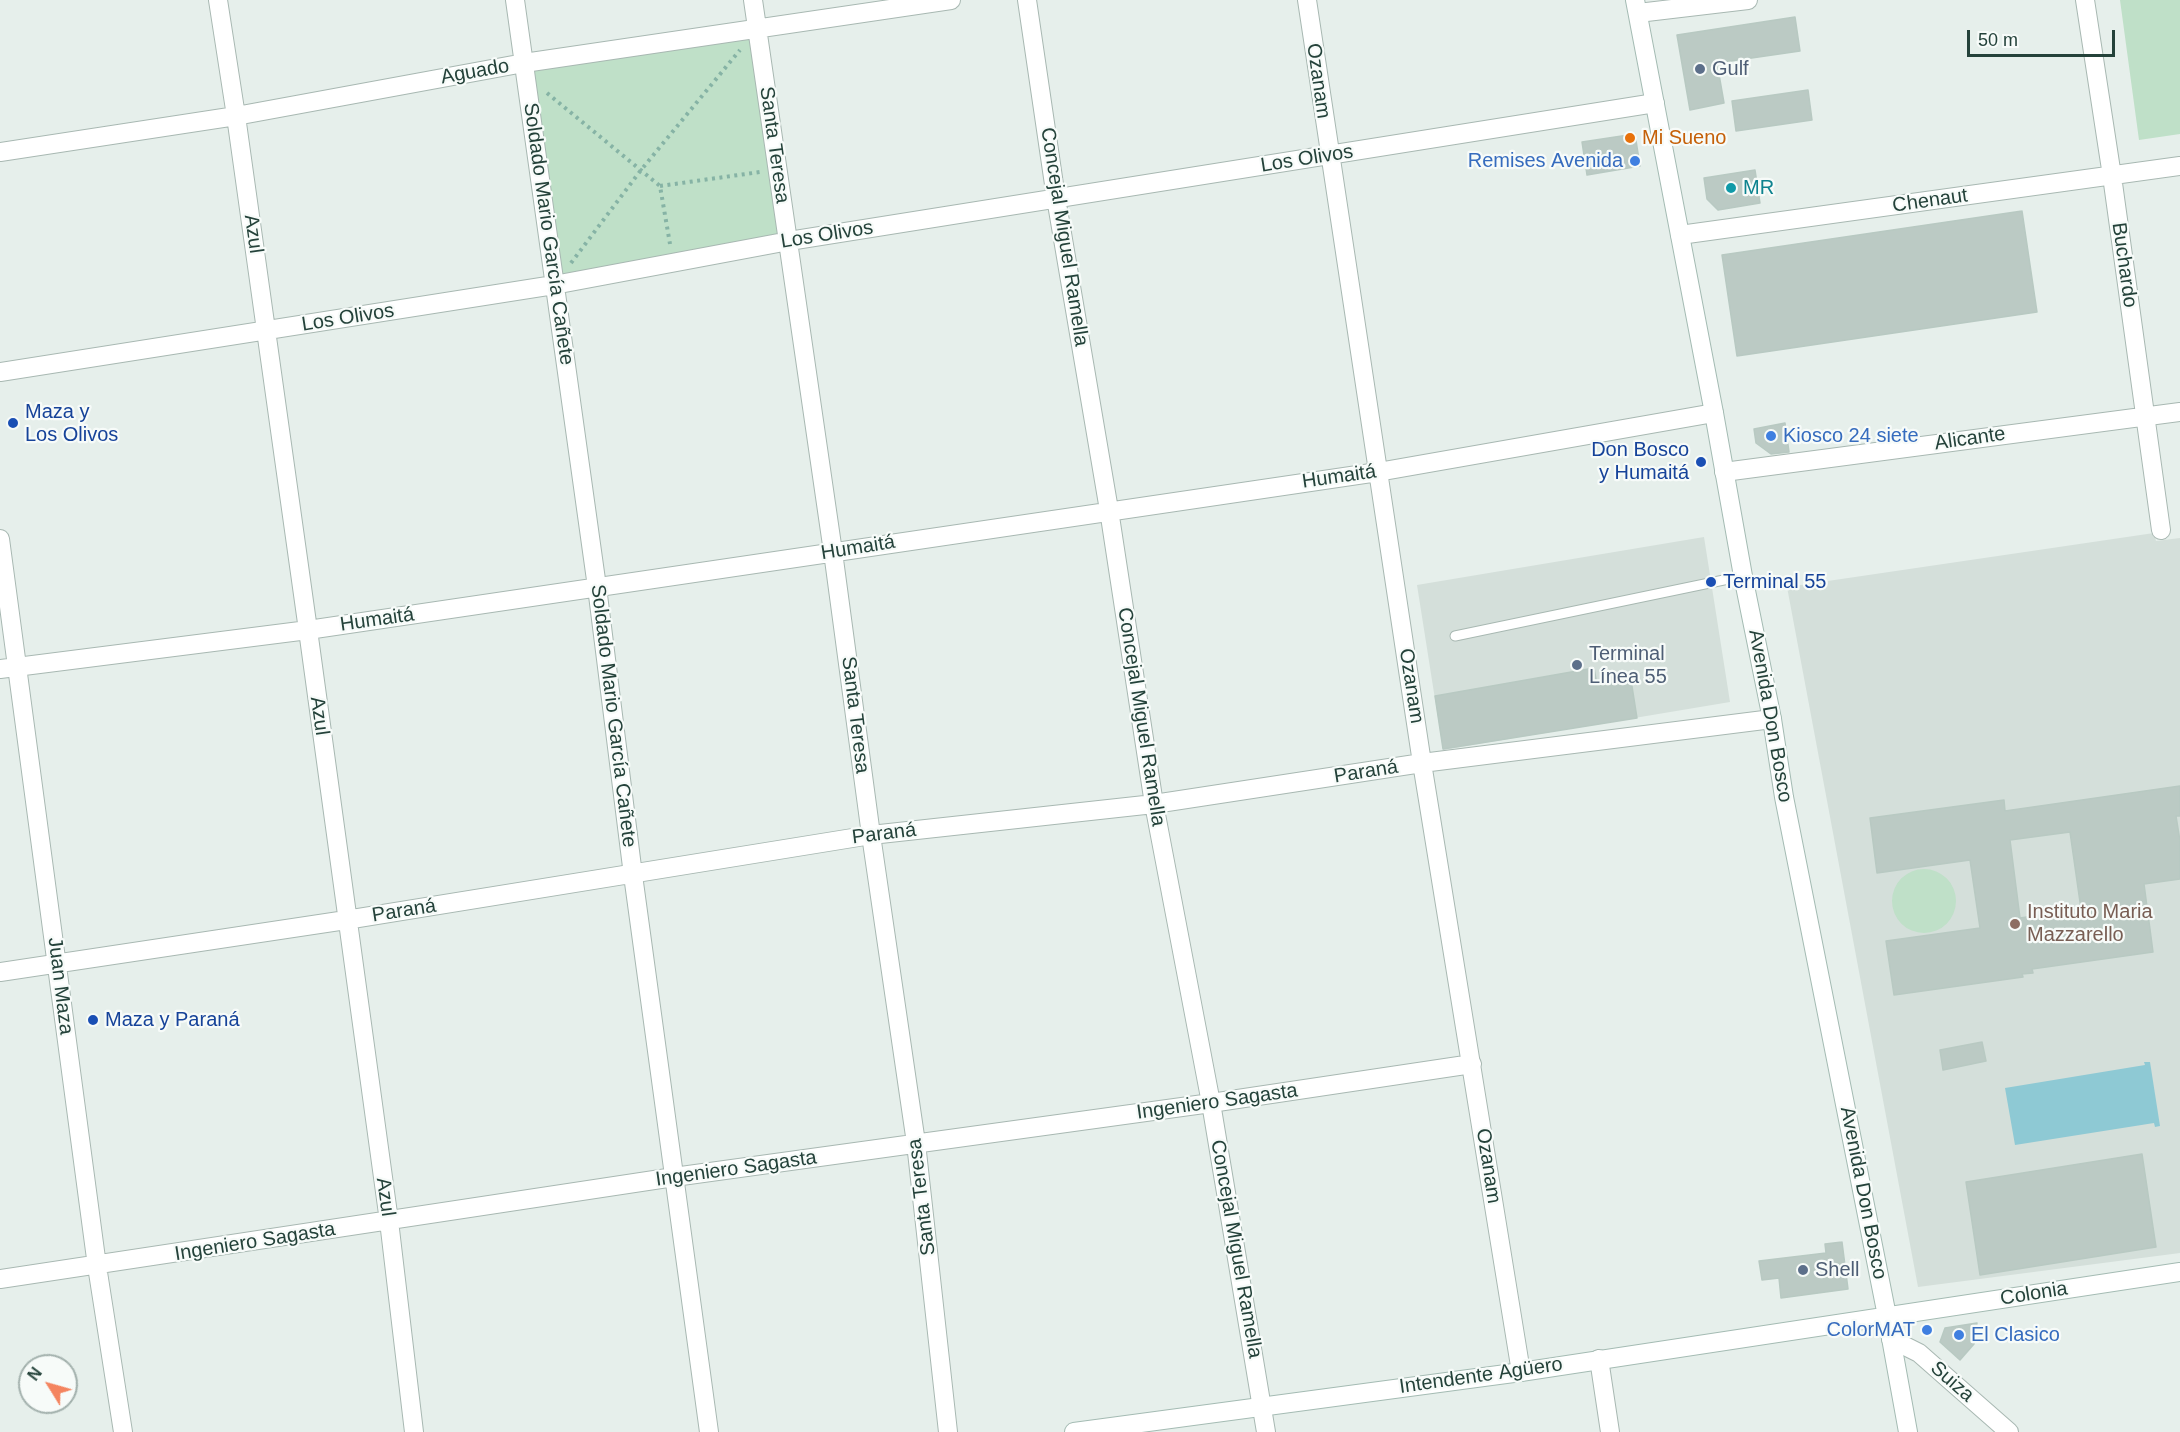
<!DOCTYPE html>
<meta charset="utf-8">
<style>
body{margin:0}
#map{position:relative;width:2180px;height:1432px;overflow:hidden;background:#e6efeb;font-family:Arial,sans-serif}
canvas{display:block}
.north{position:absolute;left:18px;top:1354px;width:60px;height:60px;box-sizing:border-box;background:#f7fbf9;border:2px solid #a3b1ad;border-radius:50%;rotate:307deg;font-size:16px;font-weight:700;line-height:24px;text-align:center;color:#24423a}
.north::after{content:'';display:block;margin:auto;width:21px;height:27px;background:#f4845f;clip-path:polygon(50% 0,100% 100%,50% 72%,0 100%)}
.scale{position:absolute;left:1967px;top:30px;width:148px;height:27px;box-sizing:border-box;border:3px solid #24423a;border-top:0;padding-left:8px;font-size:18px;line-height:21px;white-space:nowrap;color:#24423a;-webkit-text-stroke:4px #f7fbf9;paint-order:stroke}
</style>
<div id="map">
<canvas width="2180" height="1432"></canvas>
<div class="north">N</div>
<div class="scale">50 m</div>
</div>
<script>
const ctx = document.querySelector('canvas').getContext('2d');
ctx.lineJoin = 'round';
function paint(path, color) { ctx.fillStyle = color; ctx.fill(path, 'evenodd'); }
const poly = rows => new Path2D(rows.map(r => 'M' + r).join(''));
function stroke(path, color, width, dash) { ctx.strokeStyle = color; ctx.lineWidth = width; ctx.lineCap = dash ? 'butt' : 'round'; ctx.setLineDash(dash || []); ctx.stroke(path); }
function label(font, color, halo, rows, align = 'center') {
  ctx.font = font + ' Arial,sans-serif'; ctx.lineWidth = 4.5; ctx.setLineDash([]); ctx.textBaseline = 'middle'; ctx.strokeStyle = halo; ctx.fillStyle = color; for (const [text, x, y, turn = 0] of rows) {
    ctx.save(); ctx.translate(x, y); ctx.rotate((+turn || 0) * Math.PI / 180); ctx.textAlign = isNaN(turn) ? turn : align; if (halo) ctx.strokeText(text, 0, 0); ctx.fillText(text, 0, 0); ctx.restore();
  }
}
const built = poly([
 [2154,533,2156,541,2180,538,2180,1253,1918,1287,1787,587],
 [1704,537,1730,702,1443,750,1417,585]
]);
const green = poly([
 [2120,0,2180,0,2180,134,2139,140],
 [757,29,789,241,554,285,524,63],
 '1892 901a32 32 0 1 1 64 0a32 32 0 1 1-64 0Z'
]);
const water = poly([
 [2144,1062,2150,1062,2160,1126,2155,1127,2154,1123,2015,1145,2005,1088,2145,1065]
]);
const building = poly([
 [1795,17,1800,51,1717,63,1724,103,1690,110,1677,35,1795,17],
 [1808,90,1812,120,1736,131,1732,101,1808,90],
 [1635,134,1640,166,1587,175,1582,142,1635,134],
 [1755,170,1760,203,1718,210,1707,199,1704,178,1755,170],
 [2022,211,2037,312,1737,356,1722,255,2022,211],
 [1785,423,1789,452,1771,454,1756,443,1754,429,1785,423],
 [1594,668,1597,685,1631,680,1637,718,1443,749,1435,696,1594,668],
 [2180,786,2180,816,2176,816,2180,841,2180,879,2144,884,2153,952,2032,969,2033,973,2022,974,2023,977,1894,995,1886,941,1980,928,1970,860,1877,873,1870,818,2004,800,2005,811,2180,786],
 [2070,832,2081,909,2020,918,2010,840,2070,832],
 [1982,1042,1986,1061,1943,1070,1940,1050,1982,1042],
 [2142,1154,2156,1247,1980,1275,1966,1182,2142,1154],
 [1842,1242,1848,1289,1781,1298,1779,1278,1762,1280,1759,1261,1826,1253,1825,1244,1842,1242],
 [1977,1323,1974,1344,1960,1360,1940,1342,1945,1328,1977,1323]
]);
const path = poly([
 [547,93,660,186,670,244],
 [660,186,760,172],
 [571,263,641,170,740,50]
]);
const lane = poly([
 [1455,636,1743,576]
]);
const street = poly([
 [218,0,236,116,308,630,389,1221,414,1432],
 [515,0,597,587,633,875,709,1432],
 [753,0,833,552,871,835,916,1143,948,1432],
 [1027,0,1056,198,1109,510,1154,804,1211,1103,1266,1432],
 [1307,0,1422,763,1521,1372],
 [2085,0,2112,176,2161,530],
 [1638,13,1748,0],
 [0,152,236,116,524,63,951,0],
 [1680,235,2180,166],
 [0,372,554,285,789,241,1655,103],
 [1724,472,2180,412],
 [0,539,97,1266,123,1432],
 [0,669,308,630,1378,472,1714,413],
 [0,972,346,920,871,835,1154,804,1422,763,1772,719],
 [0,1279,674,1177,1211,1103,1472,1064],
 [1891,1339,1919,1353,2009,1432],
 [1599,1359,1610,1432]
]);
const secondary = poly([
 [1635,0,1714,413,1743,576,1772,719,1784,797,1887,1316,1908,1432],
 [1074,1432,1521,1372,2180,1272]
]);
const markers = [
 [1700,69,6,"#5c6f8a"],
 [1630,138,6,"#e8710a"],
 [1635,161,6,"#3f7fe0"],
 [1731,188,6,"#0f9aa8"],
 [13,423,6,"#1a4fb4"],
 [1771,436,6,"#3f7fe0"],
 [1701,462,6,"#1a4fb4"],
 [1711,582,6,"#1a4fb4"],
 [1577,665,6,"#5c6f8a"],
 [2015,924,6,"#8d6e63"],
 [93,1020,6,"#1a4fb4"],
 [1803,1270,6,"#5c6f8a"],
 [1927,1330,6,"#3f7fe0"],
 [1959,1335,6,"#3f7fe0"]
];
const serviceNames = [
 ["Gulf",1712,69],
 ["Terminal",1589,654],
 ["Línea 55",1589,677],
 ["Shell",1815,1270]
];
const streetNames = [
 ["Aguado",475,72,-10],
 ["Ozanam",1318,81,82],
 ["Santa Teresa",774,145,82],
 ["Los Olivos",1307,159,-9],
 ["Chenaut",1930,201,-8],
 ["Azul",253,234,82],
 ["Soldado Mario García Cañete",548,234,82],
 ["Los Olivos",827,235,-9],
 ["Concejal Miguel Ramella",1064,237,81],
 ["Buchardo",2124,265,82],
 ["Los Olivos",348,318,-9],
 ["Alicante",1970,439,-8],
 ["Humaitá",1339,477,-8],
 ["Humaitá",858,548,-9],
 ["Humaitá",377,620,-8],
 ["Ozanam",1411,686,81],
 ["Santa Teresa",855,715,83],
 ["Azul",319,716,82],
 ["Soldado Mario García Cañete",613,716,83],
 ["Avenida Don Bosco",1770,716,80],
 ["Concejal Miguel Ramella",1141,717,81],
 ["Paraná",1366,772,-9],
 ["Paraná",884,834,-7],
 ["Paraná",404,911,-9],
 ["Juan Maza",60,986,83],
 ["Ingeniero Sagasta",1217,1102,-8],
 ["Ozanam",1488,1166,81],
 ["Ingeniero Sagasta",736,1169,-8],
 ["Avenida Don Bosco",1863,1193,79],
 ["Azul",385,1197,82],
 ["Santa Teresa",922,1197,-97],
 ["Ingeniero Sagasta",255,1242,-9],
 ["Concejal Miguel Ramella",1236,1249,80],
 ["Colonia",2034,1294,-9],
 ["Intendente Agüero",1481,1376,-8],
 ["Suiza",1952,1382,41]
];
const foodNames = [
 ["Mi Sueno",1642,138]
];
const shopNames = [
 ["Remises Avenida",1623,161],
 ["Kiosco 24 siete",1783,436,"left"],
 ["ColorMAT",1915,1330],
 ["El Clasico",1971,1335,"left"]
];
const cultureNames = [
 ["MR",1743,188]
];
const transitNames = [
 ["Maza y",25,412],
 ["Los Olivos",25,435],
 ["Don Bosco",1689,450,"right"],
 ["y Humaitá",1689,473,"right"],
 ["Terminal 55",1723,582],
 ["Maza y Paraná",105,1020]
];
const educationNames = [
 ["Instituto Maria",2027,912],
 ["Mazzarello",2027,935]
];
paint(built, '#d4dfda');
paint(green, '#bfe0c8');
paint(water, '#8ec9d4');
paint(building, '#bbcac4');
stroke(building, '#b8c9c2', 1.5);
stroke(lane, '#a8b8b2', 11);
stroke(street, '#a8b8b2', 20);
stroke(secondary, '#a4bbb3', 20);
stroke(path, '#86b3a5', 4, [3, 4.5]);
stroke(lane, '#fff', 9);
stroke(street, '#fff', 18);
stroke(secondary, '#fff', 18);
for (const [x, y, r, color] of markers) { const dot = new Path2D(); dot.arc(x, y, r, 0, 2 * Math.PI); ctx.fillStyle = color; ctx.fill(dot); stroke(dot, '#f7fbf9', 2); }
label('20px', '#4e5e75', '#f7fbf9', serviceNames, 'left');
label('20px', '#24423a', '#f7fbf9', streetNames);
label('20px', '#c56008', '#f7fbf9', foodNames, 'left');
label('20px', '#366cbe', '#f7fbf9', shopNames, 'right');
label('20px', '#0d838f', '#f7fbf9', cultureNames, 'left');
label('20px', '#164399', '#f7fbf9', transitNames, 'left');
label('20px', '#785e54', '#f7fbf9', educationNames, 'left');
</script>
